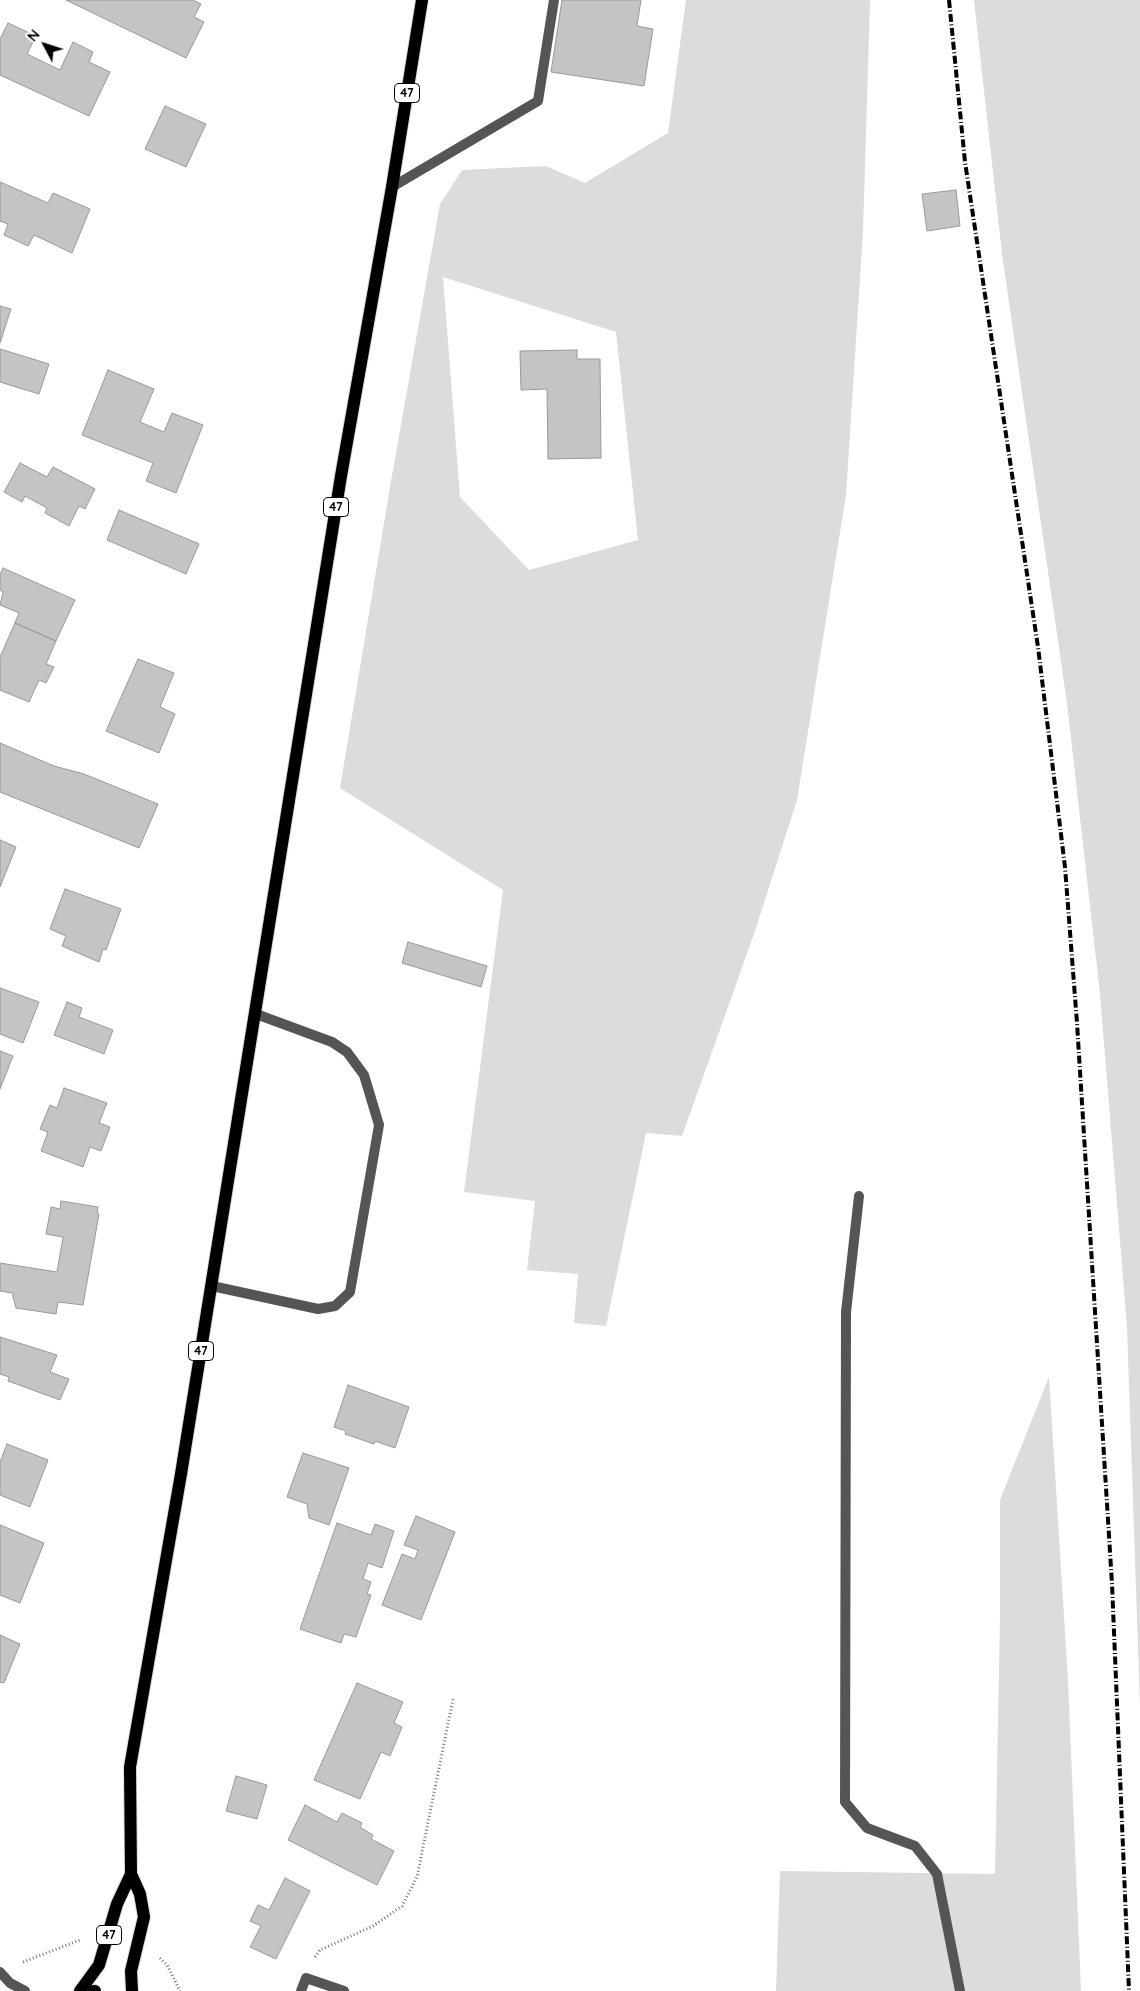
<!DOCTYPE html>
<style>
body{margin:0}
#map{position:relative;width:1140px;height:1991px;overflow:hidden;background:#fff;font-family:Quicksand,sans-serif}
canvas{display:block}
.north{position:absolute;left:20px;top:20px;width:50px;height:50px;-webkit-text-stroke:4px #fff;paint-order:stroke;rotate:310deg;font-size:14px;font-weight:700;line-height:20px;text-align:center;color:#000}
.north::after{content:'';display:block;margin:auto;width:18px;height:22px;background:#000;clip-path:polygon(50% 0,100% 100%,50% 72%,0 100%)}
</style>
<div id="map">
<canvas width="1140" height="1991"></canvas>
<div class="north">N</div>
</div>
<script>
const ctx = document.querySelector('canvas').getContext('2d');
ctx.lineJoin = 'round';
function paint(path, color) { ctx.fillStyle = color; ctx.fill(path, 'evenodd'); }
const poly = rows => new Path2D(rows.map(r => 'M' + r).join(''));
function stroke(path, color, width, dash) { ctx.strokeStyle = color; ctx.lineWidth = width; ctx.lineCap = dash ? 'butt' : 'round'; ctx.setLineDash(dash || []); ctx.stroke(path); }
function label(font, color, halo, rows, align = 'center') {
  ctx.font = font + ' Quicksand,sans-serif'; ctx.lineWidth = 4; ctx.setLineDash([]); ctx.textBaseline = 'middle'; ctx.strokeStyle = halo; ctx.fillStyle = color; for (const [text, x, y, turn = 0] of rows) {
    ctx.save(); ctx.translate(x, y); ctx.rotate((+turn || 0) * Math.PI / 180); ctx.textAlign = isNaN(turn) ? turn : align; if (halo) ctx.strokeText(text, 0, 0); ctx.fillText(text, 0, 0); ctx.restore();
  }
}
const green = poly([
 [686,0,870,0,863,232,846,495,797,800,754,934,682,1136,646,1133,606,1326,574,1323,578,1274,527,1270,535,1201,464,1192,503,890,340,788,390,487,440,204,462,170,546,166,585,183,668,133],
 [443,277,616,332,638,540,529,570,460,497],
 [974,0,1140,0,1140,1706,1127,1327,1100,994,1067,703,1002,254],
 [1049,1377,1068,1681,1081,1991,776,1991,780,1871,995,1874,1000,1617,1000,1500]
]);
const building = poly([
 [66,0,193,0,201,4,194,17,204,22,186,58,66,0],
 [562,0,641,0,637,26,653,29,644,86,551,72,562,0],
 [8,23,36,36,27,54,60,70,73,42,93,52,89,62,110,72,89,116,0,75,0,39,8,23],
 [165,106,206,124,186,167,145,149,165,106],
 [0,182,48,203,53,193,90,209,72,253,34,235,28,246,4,235,8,224,0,221,0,182],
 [956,190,960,226,927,231,922,194,956,190],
 [0,306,11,309,0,343,0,306],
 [0,349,49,364,39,394,0,382,0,349],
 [577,350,577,359,600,359,601,458,548,459,547,389,521,390,520,351,577,350],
 [108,370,154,389,140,422,164,432,172,413,203,425,176,493,146,481,153,463,82,435,108,370],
 [20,463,47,477,53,467,95,489,85,509,79,506,69,526,45,513,47,508,25,496,22,502,4,492,20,463],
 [119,510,199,544,186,574,107,540,119,510],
 [3,568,75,600,56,641,15,623,19,613,0,605,3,592,0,590,0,575,3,568],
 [15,623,56,641,46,664,54,667,46,683,39,680,29,702,0,690,0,657,15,623],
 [138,659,174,673,160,707,175,714,159,753,106,731,138,659],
 [0,743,54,766,84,774,158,804,139,848,0,792,0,743],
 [0,840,16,847,0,887,0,840],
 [65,889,121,909,106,950,103,949,99,962,62,946,66,936,50,929,65,889],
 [408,942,487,966,481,987,402,963,408,942],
 [0,988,39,1002,23,1043,0,1034,0,988],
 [67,1002,82,1008,79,1017,113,1030,104,1054,54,1035,67,1002],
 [0,1051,13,1056,0,1089,0,1051],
 [64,1088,107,1103,99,1123,110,1127,101,1151,90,1147,83,1167,41,1151,48,1132,40,1129,50,1105,57,1108,64,1088],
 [61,1201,98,1207,97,1213,99,1214,83,1305,58,1302,56,1314,16,1308,12,1293,0,1291,0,1263,57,1272,63,1237,46,1234,51,1207,60,1209,61,1201],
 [0,1337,57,1355,50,1372,69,1379,60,1400,8,1381,9,1377,0,1374,0,1337],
 [348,1385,409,1407,395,1448,375,1441,374,1444,345,1434,346,1431,334,1427,348,1385],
 [7,1444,48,1460,30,1507,0,1495,0,1462,7,1444],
 [303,1453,349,1468,329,1525,309,1518,307,1504,287,1497,303,1453],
 [416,1516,455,1532,421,1620,382,1605,402,1554,415,1559,418,1550,404,1545,416,1516],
 [337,1523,371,1535,375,1524,394,1531,382,1568,368,1563,363,1579,371,1582,367,1594,371,1595,356,1637,344,1634,341,1643,300,1629,337,1523],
 [0,1525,44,1543,20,1603,0,1595,0,1525],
 [0,1635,20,1644,4,1683,0,1682,0,1635],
 [357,1683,403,1702,394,1723,402,1727,390,1756,381,1752,360,1799,314,1780,357,1683],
 [236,1776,267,1785,257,1819,226,1811,236,1776],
 [305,1805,337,1822,342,1813,362,1823,360,1827,373,1835,371,1839,394,1851,377,1885,288,1840,305,1805],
 [285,1878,310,1891,276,1959,250,1947,261,1926,250,1921,258,1905,269,1910,285,1878]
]);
const path = poly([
 [315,1957,320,1950,373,1926,402,1906,417,1877,453,1699],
 [160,1958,167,1965,180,1991],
 [23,1962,80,1940]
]);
const lane = poly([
 [392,187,538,101,554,0],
 [859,1196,846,1312,845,1802,867,1828,915,1846,937,1874,960,1991],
 [212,1286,318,1309,335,1306,350,1292,379,1125,364,1075,347,1052,332,1042,256,1014],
 [301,1991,306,1978,344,1991]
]);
const street = poly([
 [0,1972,10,1983,25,1991]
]);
const primary = poly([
 [80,1991,99,1965,117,1904,131,1874],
 [94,1991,95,1991],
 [132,1991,131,1971,144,1917,140,1894,131,1874,130,1767,181,1474,341,476,392,187,422,0]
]);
const rail = poly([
 [949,0,965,162,1038,647,1065,867,1077,1023,1112,1584,1129,1991]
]);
const shields = [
 [407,93,25],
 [336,507,25],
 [201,1351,25],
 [109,1935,25]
];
const shieldNames = [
 ["47",407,93],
 ["47",336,507],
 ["47",201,1351],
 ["47",109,1935]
];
paint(green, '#dcdcdc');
paint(building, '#c4c4c4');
stroke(building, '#999', 1);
stroke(primary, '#dbdbdb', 14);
stroke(path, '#777', 3, [1, 2.5]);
stroke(lane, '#555', 10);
stroke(street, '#555', 10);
stroke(primary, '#000', 12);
stroke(rail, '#000', 4, [8, 2.5, 1, 2.5]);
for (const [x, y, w] of shields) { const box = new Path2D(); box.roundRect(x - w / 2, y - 9.5, w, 19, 4); ctx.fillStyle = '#fff'; ctx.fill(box); stroke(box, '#000', 1); }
label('bold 12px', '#000', null, shieldNames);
</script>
